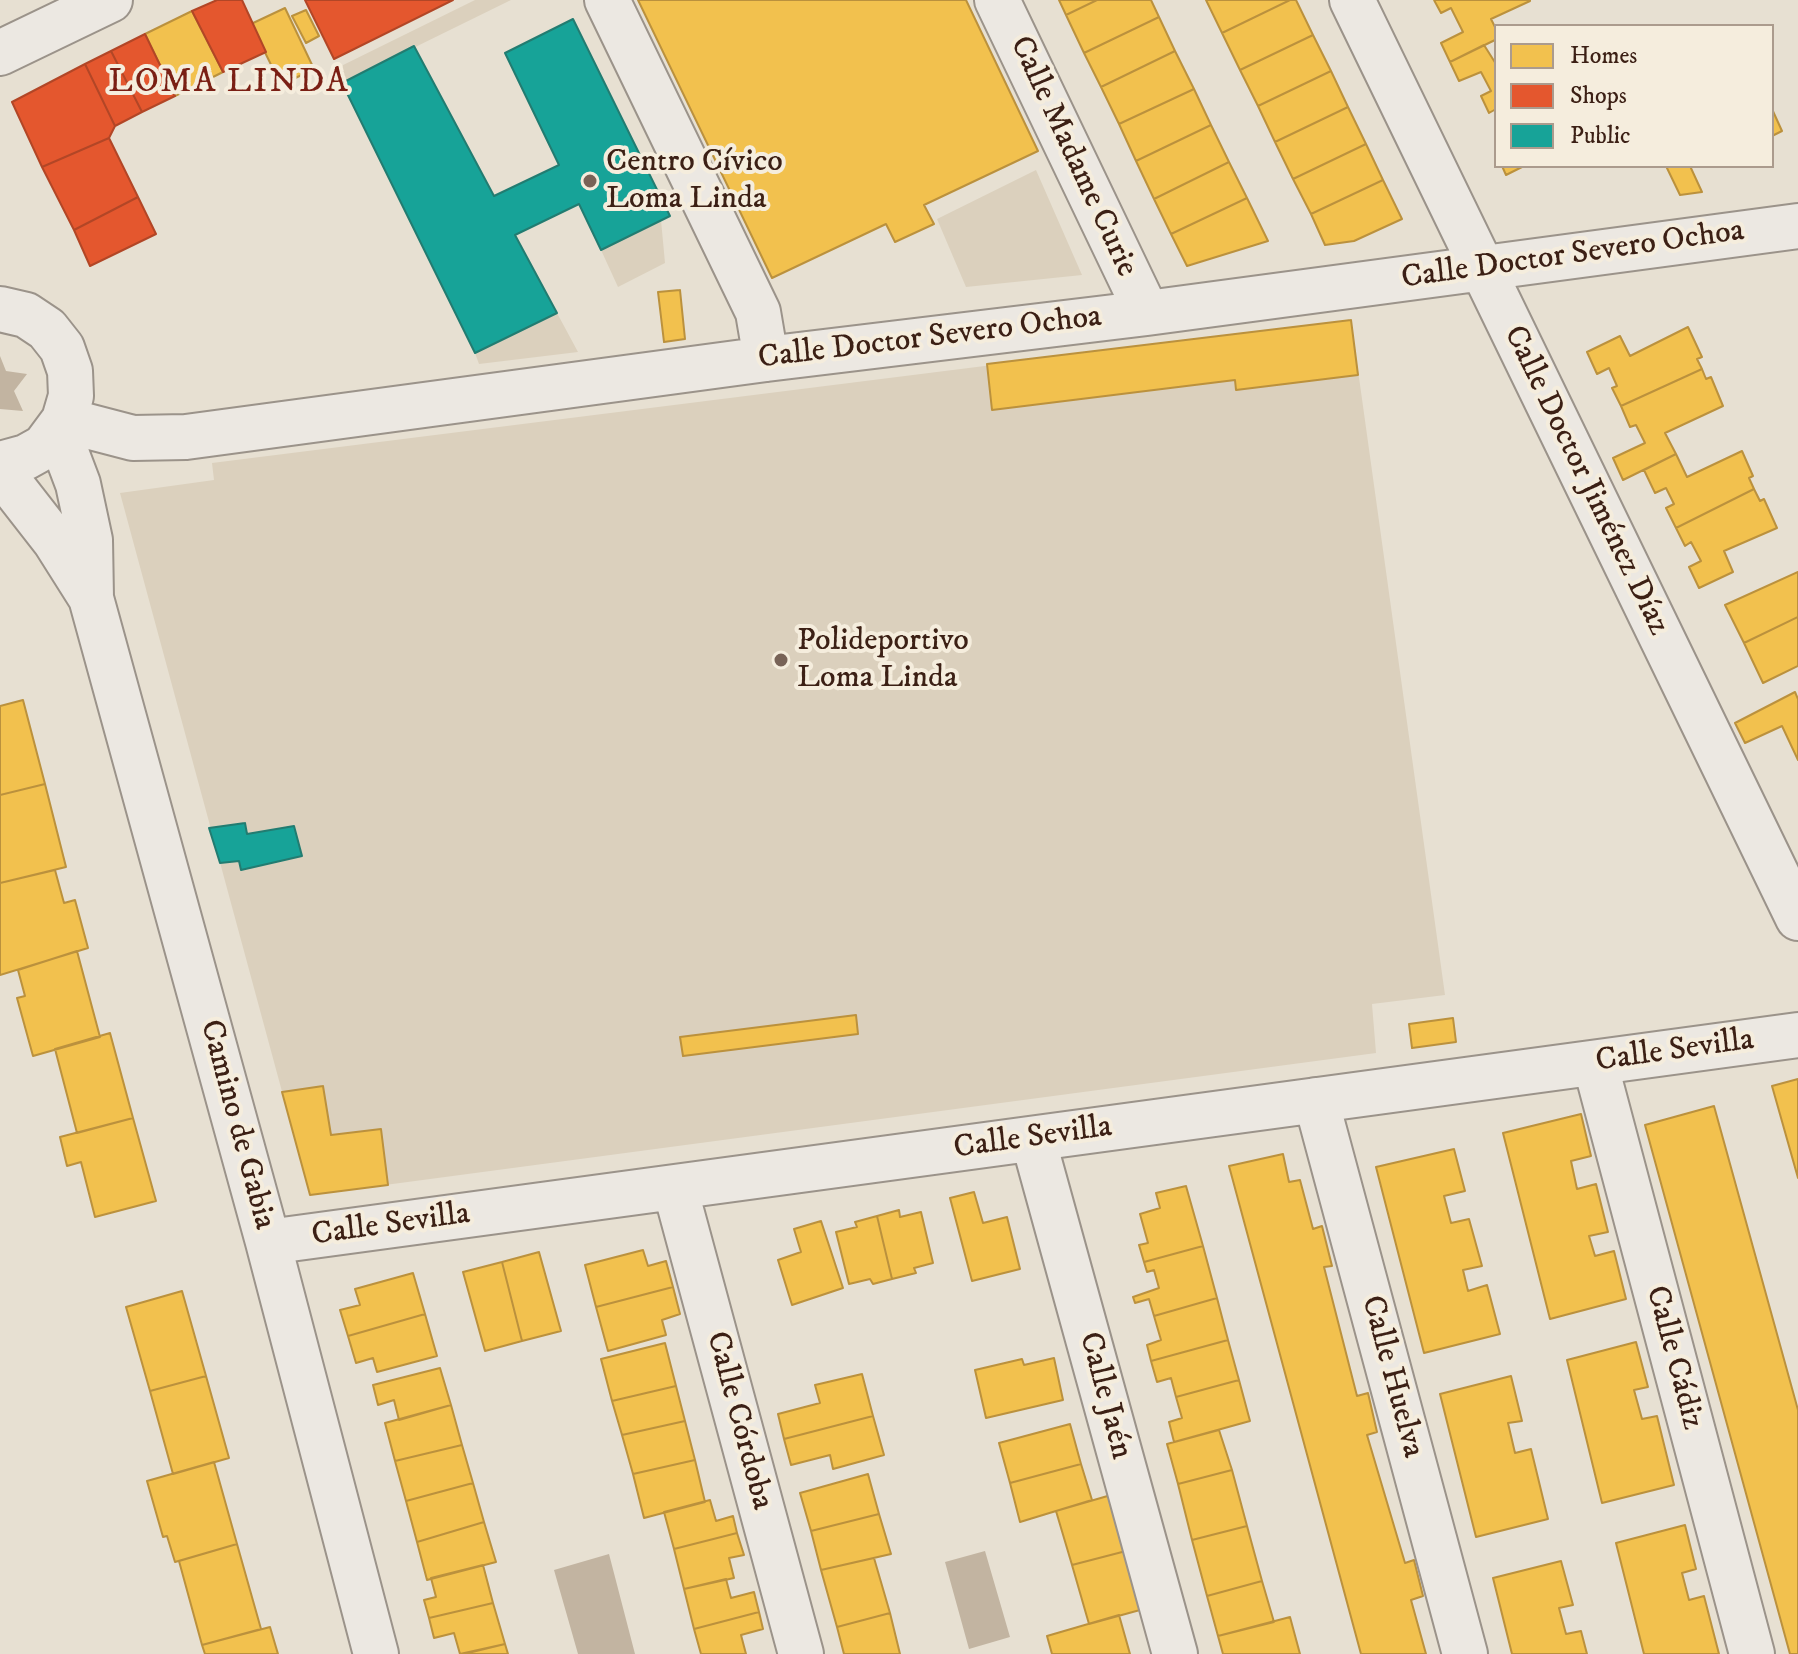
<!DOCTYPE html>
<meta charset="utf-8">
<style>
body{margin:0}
#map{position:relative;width:1798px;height:1654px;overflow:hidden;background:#e7e0d2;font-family:"IM FELL DW Pica",serif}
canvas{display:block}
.legend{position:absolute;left:1494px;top:24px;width:280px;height:144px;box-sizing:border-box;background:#f5eddd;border:2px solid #ab9b8d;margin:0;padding:10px 14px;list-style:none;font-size:24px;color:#3c2015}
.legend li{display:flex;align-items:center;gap:16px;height:40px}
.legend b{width:40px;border:2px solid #ab9b8d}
</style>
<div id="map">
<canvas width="1798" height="1654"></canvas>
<ul class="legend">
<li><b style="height:22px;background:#f2c14e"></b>Homes</li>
<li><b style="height:22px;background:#e4572e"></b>Shops</li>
<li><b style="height:22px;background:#17a398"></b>Public</li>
</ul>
</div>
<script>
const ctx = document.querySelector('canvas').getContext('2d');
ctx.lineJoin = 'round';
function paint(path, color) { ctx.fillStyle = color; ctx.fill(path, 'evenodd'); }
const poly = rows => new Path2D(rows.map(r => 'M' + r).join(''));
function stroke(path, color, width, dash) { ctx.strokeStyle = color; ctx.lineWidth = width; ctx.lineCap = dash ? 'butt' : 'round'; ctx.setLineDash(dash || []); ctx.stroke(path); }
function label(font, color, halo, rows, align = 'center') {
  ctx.font = font + ' "IM FELL DW Pica",serif'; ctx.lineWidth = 8; ctx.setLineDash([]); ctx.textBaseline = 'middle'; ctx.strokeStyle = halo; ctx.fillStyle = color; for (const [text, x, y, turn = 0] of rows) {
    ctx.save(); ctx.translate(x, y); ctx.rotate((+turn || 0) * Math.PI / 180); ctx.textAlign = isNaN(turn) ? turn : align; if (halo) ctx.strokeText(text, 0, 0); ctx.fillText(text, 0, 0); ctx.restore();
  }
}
const green = poly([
 [475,0,511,0,342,83,335,69],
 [1036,170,1082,275,966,287,937,219],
 [661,220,665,263,618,287,601,250],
 [557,313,578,352,479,364,475,353],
 [1351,320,1445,995,1372,1004,1376,1053,310,1195,120,493,214,480,212,463]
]);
const water = poly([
 [0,356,6,371,27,374,14,391,23,411,0,409],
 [985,1551,1010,1637,969,1649,945,1562],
 [609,1554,635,1654,578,1654,554,1570]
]);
const homes = poly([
 [638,0,966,0,1038,151,924,205,934,224,895,242,886,224,772,278,638,0],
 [1059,0,1097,0,1066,15,1059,0],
 [1097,0,1151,0,1159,17,1084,53,1066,15,1097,0],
 [1206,0,1290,0,1222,33,1206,0],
 [1290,0,1296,0,1313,35,1240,70,1222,33,1290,0],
 [1434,0,1530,0,1530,1,1491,19,1496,29,1495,40,1450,62,1441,43,1463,32,1451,8,1441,13,1434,0],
 [285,8,314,69,281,85,251,24,285,8],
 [306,10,319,36,306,43,292,16,306,10],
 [192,11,223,72,175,96,145,34,192,11],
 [1159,17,1175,51,1101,87,1084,53,1159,17],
 [1313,35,1331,71,1258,106,1240,70,1313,35],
 [1484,45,1496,64,1496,109,1489,113,1481,96,1491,91,1481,72,1459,81,1450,62,1484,45],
 [1175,51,1194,89,1119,124,1101,87,1175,51],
 [1331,71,1348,107,1275,142,1258,106,1331,71],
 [1194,89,1211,125,1136,161,1119,124,1194,89],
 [1348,107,1366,144,1293,179,1275,142,1348,107],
 [1772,109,1782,131,1772,136,1772,109],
 [1211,125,1229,162,1154,199,1136,161,1211,125],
 [1366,144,1383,180,1311,214,1293,179,1366,144],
 [1229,162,1247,198,1171,234,1154,199,1229,162],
 [1502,166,1524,166,1506,175,1502,166],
 [1666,166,1690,166,1702,192,1680,195,1666,166],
 [1383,180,1402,219,1354,241,1325,245,1311,214,1383,180],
 [1247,198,1268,241,1187,266,1171,234,1247,198],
 [680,290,685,339,664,342,658,292,680,290],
 [1351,320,1358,375,1236,390,1235,380,992,410,987,364,1351,320],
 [1688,327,1702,357,1697,359,1702,369,1621,406,1612,388,1617,386,1609,368,1597,374,1587,352,1620,336,1630,356,1688,327],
 [1702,369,1706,379,1711,377,1723,406,1665,433,1676,454,1623,480,1613,458,1645,443,1636,425,1630,427,1621,406,1702,369],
 [1742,451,1753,476,1749,478,1754,489,1676,528,1666,508,1674,504,1666,488,1655,493,1644,470,1676,454,1687,477,1742,451],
 [1754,489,1760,501,1764,499,1777,528,1724,551,1733,572,1699,588,1689,567,1701,561,1691,542,1685,546,1676,528,1754,489],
 [1798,572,1798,617,1744,643,1725,605,1798,572],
 [1798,617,1798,666,1763,683,1744,643,1798,617],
 [1795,692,1798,699,1798,760,1782,726,1745,743,1735,723,1795,692],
 [23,700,45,784,0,795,0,706,23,700],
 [45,784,66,867,0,883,0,795,45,784],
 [55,870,64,903,75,900,88,948,0,975,0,883,55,870],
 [77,951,100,1037,33,1056,17,998,25,996,18,970,77,951],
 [856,1015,858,1034,683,1056,680,1037,856,1015],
 [1453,1018,1456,1042,1412,1048,1409,1024,1453,1018],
 [110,1033,133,1118,77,1133,55,1049,110,1033],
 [1798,1079,1798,1178,1772,1086,1798,1079],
 [323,1086,331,1135,381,1129,388,1185,310,1195,282,1092,323,1086],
 [1714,1106,1798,1410,1798,1654,1790,1654,1645,1125,1714,1106],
 [1581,1114,1591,1156,1571,1161,1577,1189,1596,1184,1608,1232,1589,1236,1595,1256,1614,1251,1626,1299,1550,1319,1503,1133,1581,1114],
 [133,1118,156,1201,95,1217,81,1162,67,1166,60,1137,133,1118],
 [1454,1149,1465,1191,1444,1196,1451,1223,1469,1219,1482,1266,1463,1270,1468,1291,1487,1285,1500,1334,1424,1353,1376,1167,1454,1149],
 [1283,1154,1289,1182,1300,1180,1313,1229,1322,1226,1332,1266,1324,1267,1357,1396,1368,1393,1377,1432,1367,1435,1405,1563,1414,1560,1423,1596,1411,1600,1426,1654,1361,1654,1229,1166,1283,1154],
 [1186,1186,1203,1246,1144,1262,1139,1245,1148,1243,1140,1214,1160,1208,1156,1193,1186,1186],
 [974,1192,983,1223,1007,1217,1020,1269,972,1281,950,1198,974,1192],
 [899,1210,900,1217,921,1212,933,1263,914,1268,916,1273,892,1279,877,1216,899,1210],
 [877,1216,892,1279,873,1284,870,1279,849,1284,836,1232,857,1227,855,1222,877,1216],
 [821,1221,843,1288,792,1305,778,1260,801,1252,794,1229,821,1221],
 [1203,1246,1217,1298,1154,1316,1149,1299,1135,1303,1133,1297,1159,1288,1154,1270,1147,1272,1144,1262,1203,1246],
 [643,1250,648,1266,666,1261,673,1287,596,1307,585,1265,643,1250],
 [539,1252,561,1331,522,1341,502,1262,539,1252],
 [502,1262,522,1341,485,1351,463,1272,502,1262],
 [413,1273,425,1314,348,1336,340,1310,360,1305,355,1289,413,1273],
 [673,1287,680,1314,662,1320,666,1335,608,1351,596,1307,673,1287],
 [182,1291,206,1376,150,1391,126,1307,182,1291],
 [1217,1298,1228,1340,1151,1361,1147,1345,1161,1340,1154,1316,1217,1298],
 [425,1314,437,1356,377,1372,373,1358,356,1363,348,1336,425,1314],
 [1228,1340,1239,1380,1176,1397,1171,1378,1157,1382,1151,1361,1228,1340],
 [1636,1342,1648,1387,1634,1390,1642,1419,1657,1416,1674,1485,1602,1503,1567,1360,1636,1342],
 [665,1343,676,1386,612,1401,601,1359,665,1343],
 [1054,1358,1063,1400,986,1418,975,1370,1022,1359,1024,1365,1054,1358],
 [440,1368,451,1405,399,1420,394,1400,378,1405,373,1385,440,1368],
 [862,1374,873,1416,784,1439,778,1414,820,1403,815,1385,862,1374],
 [206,1376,229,1458,173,1474,150,1391,206,1376],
 [1511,1376,1522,1421,1508,1423,1515,1453,1531,1449,1548,1519,1476,1537,1440,1394,1511,1376],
 [1239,1380,1250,1421,1174,1442,1169,1422,1182,1418,1176,1397,1239,1380],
 [676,1386,685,1421,622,1435,612,1401,676,1386],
 [451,1405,462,1445,395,1461,385,1423,451,1405],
 [873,1416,884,1455,833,1469,830,1455,791,1465,784,1439,873,1416],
 [685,1421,695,1460,633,1474,622,1435,685,1421],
 [1070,1424,1081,1464,1010,1483,999,1443,1070,1424],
 [1219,1430,1232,1470,1178,1484,1167,1444,1219,1430],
 [462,1445,473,1483,406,1501,395,1461,462,1445],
 [695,1460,705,1502,644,1518,633,1474,695,1460],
 [214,1462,237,1544,175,1562,167,1536,163,1537,147,1481,214,1462],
 [1081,1464,1092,1500,1020,1522,1010,1483,1081,1464],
 [1232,1470,1247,1526,1192,1540,1178,1484,1232,1470],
 [868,1474,879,1514,811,1531,800,1493,868,1474],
 [473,1483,484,1522,417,1542,406,1501,473,1483],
 [1111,1495,1126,1551,1072,1565,1056,1511,1111,1495],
 [710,1500,716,1521,733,1516,737,1533,674,1549,664,1512,710,1500],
 [879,1514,891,1554,821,1570,811,1531,879,1514],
 [484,1522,496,1562,427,1580,417,1542,484,1522],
 [1685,1525,1696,1569,1682,1573,1689,1600,1704,1596,1719,1654,1644,1654,1616,1543,1685,1525],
 [1247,1526,1262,1581,1207,1596,1192,1540,1247,1526],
 [737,1533,744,1555,729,1558,734,1578,684,1589,674,1549,737,1533],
 [237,1544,261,1629,202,1645,179,1561,237,1544],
 [1126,1551,1140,1610,1089,1624,1072,1565,1126,1551],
 [874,1558,890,1613,837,1627,821,1570,874,1558],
 [1561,1561,1573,1605,1559,1608,1566,1634,1581,1631,1587,1654,1512,1654,1493,1578,1561,1561],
 [483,1565,493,1603,429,1618,424,1600,436,1597,431,1578,483,1565],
 [726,1579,731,1598,754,1592,759,1612,694,1629,684,1589,726,1579],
 [1262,1581,1274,1622,1218,1636,1207,1596,1262,1581],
 [493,1603,505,1644,460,1654,454,1633,434,1638,429,1618,493,1603],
 [759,1612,763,1629,741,1635,746,1654,701,1654,694,1629,759,1612],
 [890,1613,900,1654,844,1654,837,1627,890,1613],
 [1119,1615,1130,1654,1052,1654,1047,1636,1119,1615],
 [1290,1617,1300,1654,1223,1654,1218,1636,1290,1617],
 [270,1627,278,1654,205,1654,202,1645,270,1627],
 [505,1644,508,1654,464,1654,505,1644]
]);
const shops = poly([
 [217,0,242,0,266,52,223,72,192,11,217,0],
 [305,0,453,0,334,59,305,0],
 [145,34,175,96,142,112,111,51,145,34],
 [111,51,142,112,115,126,85,64,111,51],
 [85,64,115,126,109,138,42,167,12,102,85,64],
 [109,138,138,197,74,230,42,167,109,138],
 [138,197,156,234,90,266,74,230,138,197]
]);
const public = poly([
 [573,19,670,216,601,250,579,204,515,235,557,313,475,353,342,83,414,46,494,196,559,165,505,53,573,19],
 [245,823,247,834,294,826,302,856,241,870,239,861,220,863,209,828,245,823]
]);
const minor = poly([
 [607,0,758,312,766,359],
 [997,0,1147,313],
 [1352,0,1798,918],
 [0,53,110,0],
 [0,309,26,315,47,329,62,348,70,371,71,396,64,420,44,447,26,457,0,464],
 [64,420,133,438,186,437,766,359,1147,313,1798,226],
 [58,431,78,484,90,540,91,598,268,1242,376,1654],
 [0,477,16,491,55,541,91,598],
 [1595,1063,1752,1654],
 [1316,1100,1465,1654],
 [1033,1139,1175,1654],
 [675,1188,801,1654],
 [268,1242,1798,1035]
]);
const markers = [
 [590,181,8,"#786357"],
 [781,660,8,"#786357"]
];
const streetNames = [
 ["Calle Madame Curie",1072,157,65],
 ["Calle Doctor Severo Ochoa",1573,256,-8],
 ["Calle Doctor Severo Ochoa",930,339,-7],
 ["Calle Doctor Jiménez Díaz",1585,481,64],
 ["Calle Sevilla",1675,1052,-8],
 ["Camino de Gabia",236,1125,75],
 ["Calle Sevilla",1033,1139,-8],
 ["Calle Sevilla",391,1226,-8],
 ["Calle Cádiz",1673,1358,75],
 ["Calle Huelva",1391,1377,75],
 ["Calle Jaén",1104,1396,75],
 ["Calle Córdoba",738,1421,75]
];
const poiNames = [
 ["Centro Cívico",606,163],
 ["Loma Linda",606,200],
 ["Polideportivo",797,642],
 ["Loma Linda",797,679]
];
const neighbourhoodNames = [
 ["LOMA LINDA",229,84]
];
paint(green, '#dbd0bd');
paint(water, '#c2b4a1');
paint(homes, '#f2c14e');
stroke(homes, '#bb913d', 2);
paint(shops, '#e4572e');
stroke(shops, '#b24626', 2);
paint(public, '#17a398');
stroke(public, '#227c71', 2);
stroke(minor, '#9b938a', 48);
stroke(minor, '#ece8e2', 44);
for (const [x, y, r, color] of markers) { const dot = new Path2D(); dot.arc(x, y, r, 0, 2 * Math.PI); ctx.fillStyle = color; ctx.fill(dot); stroke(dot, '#f5eddd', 3); }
label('32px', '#3c2015', '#f5eddd', streetNames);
label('32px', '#3c2015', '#f5eddd', poiNames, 'left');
ctx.letterSpacing = '2px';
label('34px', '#7a1f14', '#f5eddd', neighbourhoodNames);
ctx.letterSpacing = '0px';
</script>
